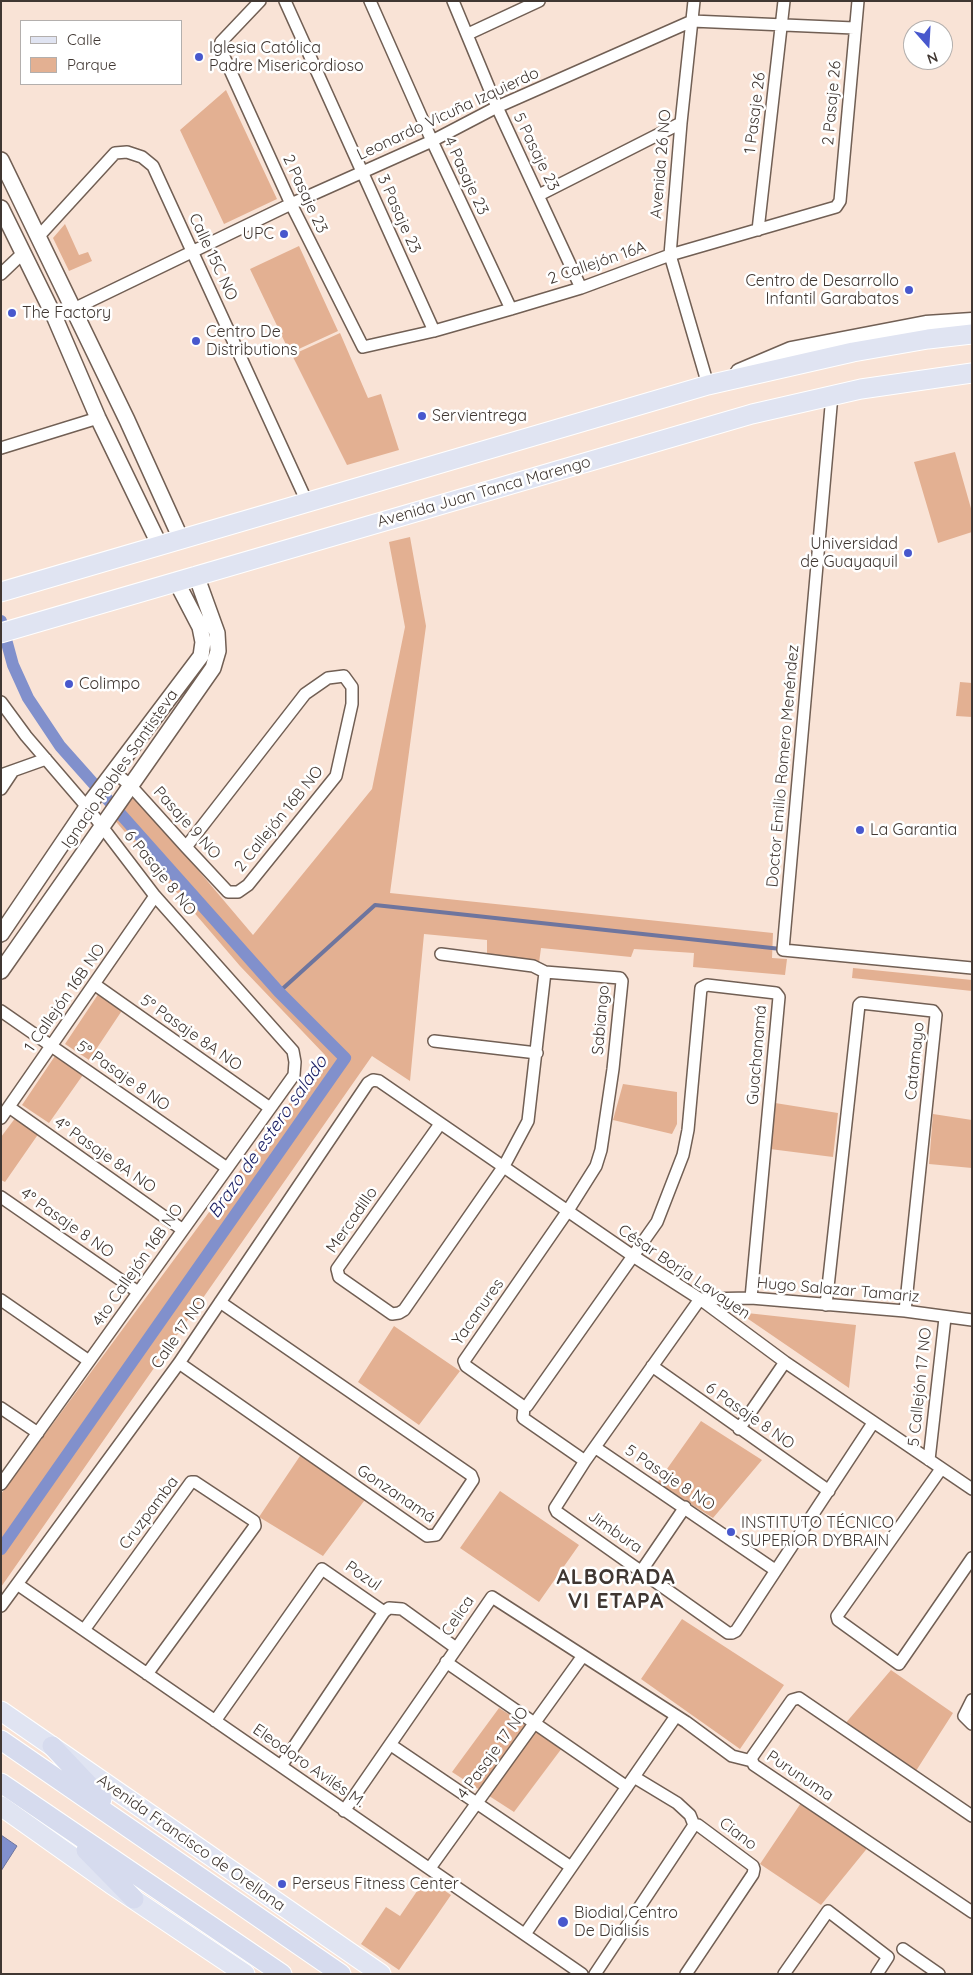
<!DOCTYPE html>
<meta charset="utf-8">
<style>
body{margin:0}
#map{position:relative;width:973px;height:1975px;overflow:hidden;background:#f9e3d6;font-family:Quicksand,sans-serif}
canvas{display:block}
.frame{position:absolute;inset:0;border:2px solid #403732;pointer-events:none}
.legend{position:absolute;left:20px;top:20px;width:162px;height:65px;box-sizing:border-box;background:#fff;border:1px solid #b3afad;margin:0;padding:6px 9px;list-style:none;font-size:15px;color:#403732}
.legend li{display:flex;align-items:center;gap:10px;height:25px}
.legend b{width:25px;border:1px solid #b3afad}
.north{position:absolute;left:903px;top:20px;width:50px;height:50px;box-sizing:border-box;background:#fff;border:1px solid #b3afad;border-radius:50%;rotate:161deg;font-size:14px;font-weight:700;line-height:20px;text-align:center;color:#403732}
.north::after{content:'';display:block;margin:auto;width:18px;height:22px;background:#4858cd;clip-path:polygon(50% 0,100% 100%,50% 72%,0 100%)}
</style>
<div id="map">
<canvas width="973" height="1975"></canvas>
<div class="frame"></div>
<ul class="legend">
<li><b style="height:6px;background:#e0e4f2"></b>Calle</li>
<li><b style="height:14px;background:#e3b092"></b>Parque</li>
</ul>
<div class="north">N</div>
</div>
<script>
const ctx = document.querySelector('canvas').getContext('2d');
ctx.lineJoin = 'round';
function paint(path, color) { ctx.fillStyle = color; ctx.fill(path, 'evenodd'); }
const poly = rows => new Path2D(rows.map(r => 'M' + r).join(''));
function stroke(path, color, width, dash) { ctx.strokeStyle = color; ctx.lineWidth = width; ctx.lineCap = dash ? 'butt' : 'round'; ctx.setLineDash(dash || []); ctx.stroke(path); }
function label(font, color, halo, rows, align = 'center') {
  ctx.font = font + ' Quicksand,sans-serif'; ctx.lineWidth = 5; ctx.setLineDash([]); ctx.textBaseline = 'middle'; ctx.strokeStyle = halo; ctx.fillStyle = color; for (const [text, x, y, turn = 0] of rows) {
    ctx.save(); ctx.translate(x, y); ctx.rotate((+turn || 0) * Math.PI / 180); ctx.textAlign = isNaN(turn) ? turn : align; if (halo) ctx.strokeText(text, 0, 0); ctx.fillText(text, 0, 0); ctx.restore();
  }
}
const green = poly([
 [226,90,277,199,224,224,180,130],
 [65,224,79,255,88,252,92,261,69,271,53,238],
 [299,246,338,331,290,353,250,269],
 [340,333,368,398,381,394,399,450,347,465,292,355],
 [955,452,972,512,972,532,938,543,914,462],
 [410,537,426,626,390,893,773,933,772,958,787,959,785,975,693,967,694,953,634,949,631,957,541,948,539,963,487,958,487,940,424,934,410,1081,372,1056,1,1587,1,1494,325,1055,240,966,112,817,132,792,253,935,372,789,405,627,389,542],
 [960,682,972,683,972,717,956,716],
 [853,968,972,980,972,991,852,978],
 [99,993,123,1009,89,1060,65,1044],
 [57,1053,85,1072,49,1123,22,1105],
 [623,1084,677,1092,677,1124,672,1134,613,1120],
 [775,1103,838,1113,833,1157,770,1149],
 [933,1114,972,1120,972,1168,929,1164],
 [16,1117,39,1133,5,1182,1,1180,1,1137],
 [738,1312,856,1325,849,1388],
 [394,1326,460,1371,419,1425,358,1382],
 [701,1421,762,1460,713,1518,657,1483],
 [302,1453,367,1497,323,1556,259,1517],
 [500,1491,579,1545,539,1602,460,1548],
 [682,1619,784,1685,740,1749,641,1679],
 [891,1670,953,1713,914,1774,844,1725],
 [499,1708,562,1748,514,1812,452,1772],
 [803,1800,869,1846,821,1905,760,1864],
 [426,1878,451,1895,399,1970,361,1944,386,1907,400,1916]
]);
const water = poly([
 [1,1835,17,1846,1,1871,1,1835]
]);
const stream = poly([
 [279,992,375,905,781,949]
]);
const canal = poly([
 [1,621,13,665,28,698,60,746,279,992,345,1058,1,1549]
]);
const minor = poly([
 [260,1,221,42,220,48,291,204,363,347,434,331,511,309,581,288,670,255,836,207,840,201,858,1],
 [285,1,434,331],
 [370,1,432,141,511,309],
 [453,1,497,107,581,288],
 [694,1,681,123,670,255,708,385],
 [468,34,539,1],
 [539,195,681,123],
 [758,230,784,1],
 [39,236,115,153,127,152,142,157,153,166,307,502],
 [1,274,23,253],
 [55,318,291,204,432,141,497,107,692,21,854,28],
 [832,395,783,950,972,968],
 [1,448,98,418],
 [1,702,26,736,87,807,155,896,293,1051,295,1062,294,1075,1,1484],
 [114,772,130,785,186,847,228,892,238,892,248,885,336,776,352,704,352,687,344,676,328,678,305,694,186,847],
 [1,775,46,759],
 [1,789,13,771],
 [441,954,533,966,545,972],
 [94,984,270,1108],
 [1,1011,227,1168],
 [434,1041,537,1053],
 [9,1107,183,1230],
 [1,1118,155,896],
 [440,1124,337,1269,339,1277,392,1314,399,1313,404,1310,504,1166,528,1121,545,972],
 [1,1197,138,1292],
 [1,1300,89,1361],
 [826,1305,859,1005,861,1003,933,1011,936,1015,905,1311],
 [179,1363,427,1536,436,1535,473,1480,471,1475,220,1302],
 [652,1366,829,1491],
 [524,1407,527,1406,657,1222,683,1155,688,1130,701,988,707,985,776,993,779,997,751,1298],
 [524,1407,466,1366,464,1361,567,1212,596,1166,601,1150,613,1069,622,981,620,978,545,972],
 [524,1407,523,1418,585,1461],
 [1,1408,38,1433],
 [873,1423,736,1631,732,1633,728,1633,557,1512,555,1508,585,1461,700,1299,751,1298,905,1311,972,1320],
 [739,1429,785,1362],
 [596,1448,775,1570],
 [929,1460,945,1318],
 [941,1469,837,1616,838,1620,899,1664,972,1558],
 [642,1570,685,1507],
 [17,1584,582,1974],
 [1,1606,179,1363,368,1083,373,1080,379,1081,633,1256,700,1299,785,1362,972,1489],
 [84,1630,191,1482,195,1482,254,1521,255,1526,147,1674],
 [446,1662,627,1787],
 [972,1700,964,1716,972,1724],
 [215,1721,322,1569,384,1612],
 [391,1745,571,1867],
 [752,1761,752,1757,792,1700,799,1698,972,1816],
 [752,1761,754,1765,972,1912],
 [281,1766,384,1612,389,1608,402,1609,456,1648],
 [634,1777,677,1803,690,1815,694,1825],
 [344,1811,492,1597,686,1722,732,1756,752,1761],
 [430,1868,582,1657],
 [525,1934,676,1716],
 [903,1949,939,1974],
 [595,1974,694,1825],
 [686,1974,753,1874,754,1869,753,1866,698,1825,694,1825],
 [784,1974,828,1911,888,1957,877,1974]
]);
const tertiary = poly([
 [1,160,127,420,181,539],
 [1,208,55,318,98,418,160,546],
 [1,934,87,807,201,656,203,642,200,627,176,581],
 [1,971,213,668,218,651,217,633,196,575]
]);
const secondary = poly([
 [739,372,791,350,926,324,972,321]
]);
const primary = poly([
 [1,592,708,385,853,352,928,339,972,334],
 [1,633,752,414,861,389,972,373],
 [1,1711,381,1974],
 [1,1806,111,1884,245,1974]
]);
const trunk = poly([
 [1,1740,341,1974],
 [52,1746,102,1799],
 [1,1783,282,1974],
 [86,1850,134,1899]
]);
const markers = [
 [199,57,5,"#4858cd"],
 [284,234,5,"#4858cd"],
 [909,290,5,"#4858cd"],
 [12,313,5,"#4858cd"],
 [196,341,5,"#4858cd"],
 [422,416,5,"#4858cd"],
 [908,553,5,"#4858cd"],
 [69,684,5,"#4858cd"],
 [860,830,5,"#4858cd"],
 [731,1532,5,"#4858cd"],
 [282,1884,5,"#4858cd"],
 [563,1922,6,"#4858cd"]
];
const poiNames = [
 ["Iglesia Católica",209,48],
 ["Padre Misericordioso",209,66],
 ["UPC",274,234,"right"],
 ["Centro de Desarrollo",899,281,"right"],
 ["Infantil Garabatos",899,299,"right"],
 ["The Factory",22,313],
 ["Centro De",206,332],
 ["Distributions",206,350],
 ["Servientrega",432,416],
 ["Universidad",898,544,"right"],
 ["de Guayaquil",898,562,"right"],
 ["Colimpo",79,684],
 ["La Garantia",870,830],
 ["INSTITUTO TÉCNICO",741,1523],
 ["SUPERIOR DYBRAIN",741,1541],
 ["Perseus Fitness Center",292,1884],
 ["Biodial Centro",574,1913],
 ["De Dialisis",574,1931]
];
const streetNames = [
 ["2 Pasaje 26",832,103,-85],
 ["1 Pasaje 26",755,113,-83],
 ["Leonardo Vicuña Izquierdo",448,114,-25],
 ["5 Pasaje 23",536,152,64],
 ["Avenida 26 NO",661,164,-85],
 ["4 Pasaje 23",466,176,65],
 ["2 Pasaje 23",305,194,65],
 ["3 Pasaje 23",399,214,66],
 ["Calle 15C NO",213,257,65],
 ["2 Callejón 16A",597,263,-19],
 ["Avenida Juan Tanca Marengo",484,492,-16],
 ["Doctor Emilio Romero Menéndez",783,766,-85],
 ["Ignacio Robles Santisteva",120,769,-55],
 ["2 Callejón 16B NO",279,819,-51],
 ["Pasaje 9 NO",187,823,48],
 ["6 Pasaje 8 NO",160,873,51],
 ["1 Callejón 16B NO",65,998,-55],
 ["Sabiango",601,1020,-85],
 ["5° Pasaje 8A NO",191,1033,35],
 ["Guachanamá",757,1055,-85],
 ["Catamayo",915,1061,-84],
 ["5° Pasaje 8 NO",123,1076,35],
 ["4° Pasaje 8A NO",105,1155,35],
 ["Mercadillo",352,1220,-55],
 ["4° Pasaje 8 NO",67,1223,35],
 ["4to Callejón 16B NO",138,1265,-55],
 ["César Borja Lavayen",684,1272,34],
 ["Hugo Salazar Tamariz",838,1290,5],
 ["Yacanures",478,1312,-55],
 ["Calle 17 NO",179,1333,-55],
 ["5 Callejón 17 NO",920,1387,-84],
 ["6 Pasaje 8 NO",750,1416,35],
 ["5 Pasaje 8 NO",670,1478,34],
 ["Gonzanamá",396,1494,34],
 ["Cruzpamba",149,1513,-53],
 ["Jimbura",615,1532,35],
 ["Pozul",363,1576,35],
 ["Celica",458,1616,-56],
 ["4 Pasaje 17 NO",493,1753,-54],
 ["Eleodoro Avilés M.",309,1766,35],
 ["Purunuma",800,1776,34],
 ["Ciano",738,1834,37],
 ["Avenida Francisco de Orellana",191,1843,35]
];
const waterNames = [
 ["Brazo de estero salado",268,1137,-55]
];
const districtNames = [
 ["ALBORADA",616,1578],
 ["VI ETAPA",616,1602]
];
paint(green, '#e3b092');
paint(water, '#8190cc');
stroke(water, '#6e759e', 1);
stroke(stream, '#6e759e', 4);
stroke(canal, '#8190cc', 12);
stroke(minor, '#715f54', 14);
stroke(tertiary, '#715f54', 18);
stroke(secondary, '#715f54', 19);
stroke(primary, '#fff', 21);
stroke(trunk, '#fff', 21);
stroke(minor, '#fff', 11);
stroke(tertiary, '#fff', 15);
stroke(secondary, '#fff', 16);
stroke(primary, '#e0e4f2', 19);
stroke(trunk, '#d6dbee', 19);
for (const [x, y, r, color] of markers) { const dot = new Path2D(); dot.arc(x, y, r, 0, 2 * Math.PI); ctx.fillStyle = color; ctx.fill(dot); stroke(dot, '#fff', 2); }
label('16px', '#403732', '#fff', poiNames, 'left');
label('16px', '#403732', '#fff', streetNames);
label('italic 18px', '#191e64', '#fff', waterNames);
ctx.letterSpacing = '1px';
label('bold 21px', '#403732', '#fff', districtNames);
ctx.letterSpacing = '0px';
</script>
